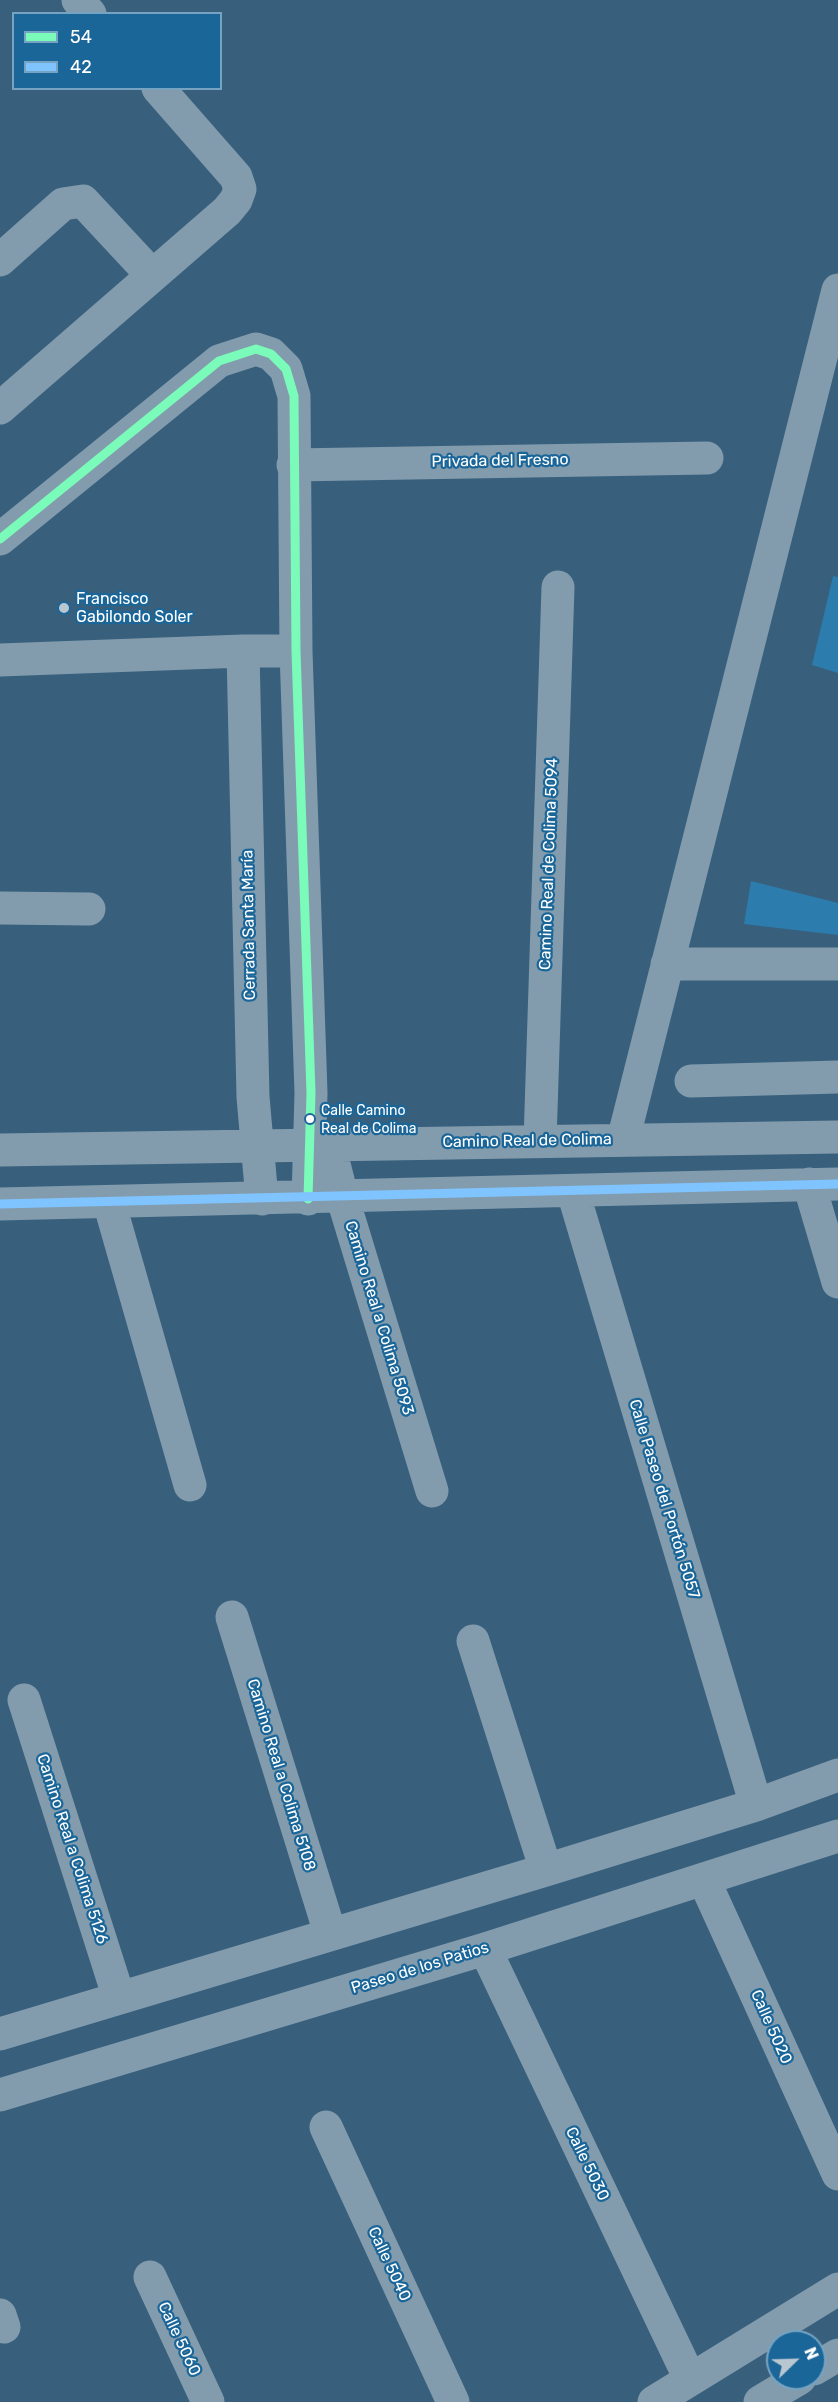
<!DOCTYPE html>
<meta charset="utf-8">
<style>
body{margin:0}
#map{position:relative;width:838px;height:2402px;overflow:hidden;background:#38607c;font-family:Rubik,sans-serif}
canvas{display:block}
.legend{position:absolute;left:12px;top:12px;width:210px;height:78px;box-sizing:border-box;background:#1b6699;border:2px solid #76a3c2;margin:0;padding:8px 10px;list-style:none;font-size:18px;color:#fff}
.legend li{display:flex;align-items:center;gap:12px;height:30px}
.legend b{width:30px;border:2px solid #76a3c2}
.north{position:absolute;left:766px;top:2330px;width:60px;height:60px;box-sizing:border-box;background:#1b6699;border:2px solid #76a3c2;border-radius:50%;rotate:67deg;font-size:16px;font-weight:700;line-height:24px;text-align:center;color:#fff}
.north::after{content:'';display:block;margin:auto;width:21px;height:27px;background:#b9c7d1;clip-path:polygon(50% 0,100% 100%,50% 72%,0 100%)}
</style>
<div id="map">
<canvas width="838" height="2402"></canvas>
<ul class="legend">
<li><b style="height:8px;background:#7afbb9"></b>54</li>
<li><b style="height:8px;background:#80c4ff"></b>42</li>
</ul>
<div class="north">N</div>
</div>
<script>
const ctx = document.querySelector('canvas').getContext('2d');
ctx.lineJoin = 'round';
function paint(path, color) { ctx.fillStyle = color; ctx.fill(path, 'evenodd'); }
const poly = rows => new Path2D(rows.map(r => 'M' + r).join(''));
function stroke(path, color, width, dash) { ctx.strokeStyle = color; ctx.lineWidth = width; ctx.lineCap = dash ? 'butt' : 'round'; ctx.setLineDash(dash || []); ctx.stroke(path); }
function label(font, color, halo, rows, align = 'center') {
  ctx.font = font + ' Rubik,sans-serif'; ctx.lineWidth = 4.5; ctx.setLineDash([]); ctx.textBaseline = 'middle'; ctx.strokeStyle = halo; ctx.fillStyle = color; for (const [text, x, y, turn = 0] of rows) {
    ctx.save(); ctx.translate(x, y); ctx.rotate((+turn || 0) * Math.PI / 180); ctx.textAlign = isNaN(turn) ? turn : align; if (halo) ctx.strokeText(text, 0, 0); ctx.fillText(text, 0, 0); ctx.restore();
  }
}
const green = poly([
 [833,576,838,577,838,673,812,665],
 [751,881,838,903,838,935,744,924]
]);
const minor = poly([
 [78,0,90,14],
 [0,260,63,204,83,201,151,274],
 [0,408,227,211,236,200,240,189,236,177,158,88],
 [293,465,707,458],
 [0,539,219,361,256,349,271,354,286,369,294,396,296,651,311,1093,308,1199],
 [243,651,253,1097,262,1199],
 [0,660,243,651,296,651],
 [0,908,89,909],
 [667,964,838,964],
 [691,1081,838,1077],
 [623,1140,838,290],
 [540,1141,558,587],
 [329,1144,342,1196,432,1491],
 [0,1150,838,1137],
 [809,1184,838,1282],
 [573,1192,756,1805],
 [109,1202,190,1485],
 [0,1204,838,1184],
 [232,1617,330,1933],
 [473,1641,546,1870],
 [24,1700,119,1998],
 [704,1880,838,2174],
 [485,1949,690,2379],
 [0,2034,546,1870,756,1805,838,1775],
 [0,2095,485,1949,838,1836],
 [326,2127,453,2402],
 [150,2277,208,2402],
 [0,2315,4,2327],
 [814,2369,838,2355],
 [654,2402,838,2289],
 [760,2402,800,2378]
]);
const bus1 = poly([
 [0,539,219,361,256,349,271,354,286,369,294,396,296,651,311,1093,308,1199]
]);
const bus2 = poly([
 [0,1204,838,1184]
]);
const markers = [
 [64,608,6,"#b9c7d1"],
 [310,1119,5,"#fff"]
];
const busNames = [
 ["Calle Camino",321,1111],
 ["Real de Colima",321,1129]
];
const streetNames = [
 ["Privada del Fresno",500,461,-1],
 ["Camino Real de Colima 5094",549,864,-88],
 ["Cerrada Santa María",249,925,-91],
 ["Camino Real de Colima",527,1141,-1],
 ["Camino Real a Colima 5093",379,1318,73],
 ["Calle Paseo del Portón 5057",664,1499,73],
 ["Camino Real a Colima 5108",281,1775,73],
 ["Camino Real a Colima 5126",72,1849,72],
 ["Paseo de los Patios",420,1968,-17],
 ["Calle 5020",771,2027,66],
 ["Calle 5030",587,2164,64],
 ["Calle 5040",389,2264,65],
 ["Calle 5060",179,2339,65]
];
const poiNames = [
 ["Francisco",76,599],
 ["Gabilondo Soler",76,617]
];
paint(green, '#2c7cad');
stroke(minor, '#829cae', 33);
stroke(bus1, '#7afbb9', 9);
stroke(bus2, '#80c4ff', 9);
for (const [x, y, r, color] of markers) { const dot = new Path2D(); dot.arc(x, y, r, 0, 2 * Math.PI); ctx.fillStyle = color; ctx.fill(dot); stroke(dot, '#1b6699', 2); }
label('14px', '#fff', '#1b6699', busNames, 'left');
label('16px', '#fff', '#1b6699', streetNames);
label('16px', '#fff', '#1b6699', poiNames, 'left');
</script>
